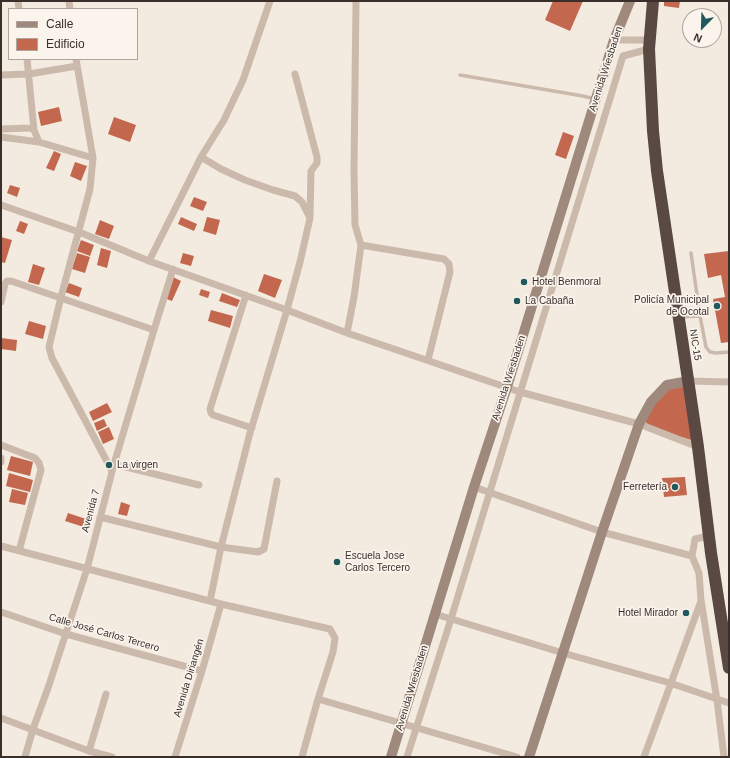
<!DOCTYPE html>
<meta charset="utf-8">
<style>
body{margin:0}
#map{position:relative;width:730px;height:758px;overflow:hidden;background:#f3eae0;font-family:Arial,sans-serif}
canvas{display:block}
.frame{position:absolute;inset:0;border:2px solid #3a2f2b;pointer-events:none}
.legend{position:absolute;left:8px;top:8px;width:130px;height:52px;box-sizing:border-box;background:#faf4ed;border:1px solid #ada59f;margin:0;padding:5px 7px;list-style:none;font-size:12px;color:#3a2f2b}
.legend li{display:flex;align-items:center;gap:8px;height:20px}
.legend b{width:20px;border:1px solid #ada59f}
.north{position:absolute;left:682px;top:8px;width:40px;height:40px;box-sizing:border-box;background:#faf4ed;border:1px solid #ada59f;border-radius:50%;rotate:203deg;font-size:11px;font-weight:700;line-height:16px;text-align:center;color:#3a2f2b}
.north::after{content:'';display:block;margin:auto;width:14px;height:18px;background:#21585b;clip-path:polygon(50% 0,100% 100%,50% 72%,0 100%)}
</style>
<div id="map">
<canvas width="730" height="758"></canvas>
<div class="frame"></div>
<ul class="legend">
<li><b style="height:5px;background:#9f897d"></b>Calle</li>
<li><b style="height:11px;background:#c3684e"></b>Edificio</li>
</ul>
<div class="north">N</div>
</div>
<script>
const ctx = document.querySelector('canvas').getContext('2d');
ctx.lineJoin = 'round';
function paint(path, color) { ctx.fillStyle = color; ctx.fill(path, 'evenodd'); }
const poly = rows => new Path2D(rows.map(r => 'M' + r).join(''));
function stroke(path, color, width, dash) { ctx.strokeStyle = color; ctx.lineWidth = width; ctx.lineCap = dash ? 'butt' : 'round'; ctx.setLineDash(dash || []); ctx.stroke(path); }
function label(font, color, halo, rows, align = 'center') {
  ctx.font = font + ' Arial,sans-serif'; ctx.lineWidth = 3.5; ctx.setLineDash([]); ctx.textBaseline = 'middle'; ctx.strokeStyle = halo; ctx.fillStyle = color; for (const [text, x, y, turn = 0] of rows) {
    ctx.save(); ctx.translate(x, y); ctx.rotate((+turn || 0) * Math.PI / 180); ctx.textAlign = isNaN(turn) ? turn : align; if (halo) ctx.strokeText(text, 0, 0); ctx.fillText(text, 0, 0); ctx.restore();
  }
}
const building = poly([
 [553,1,583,1,570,31,545,20],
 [664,1,680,1,679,8,664,6],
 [59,107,62,121,41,126,38,112],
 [114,117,136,125,130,142,108,134],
 [563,132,574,136,566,159,555,155],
 [54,151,61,154,54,171,46,168],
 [75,162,87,166,81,181,70,176],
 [10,185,20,188,17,197,7,193],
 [194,197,207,202,203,211,190,206],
 [181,217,197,224,194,231,178,224],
 [207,217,220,220,216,235,203,231],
 [100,220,114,226,109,239,95,234],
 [20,221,28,224,24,234,16,231],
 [1,237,12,240,5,263,1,262],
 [81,240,94,245,90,256,77,251],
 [101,248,111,251,107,268,97,265],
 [729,251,729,342,721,343,713,299,725,297,721,275,708,278,704,254],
 [77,253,90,257,85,273,72,269],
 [183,253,194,256,191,266,180,263],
 [33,264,45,268,39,285,28,282],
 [264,274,282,280,275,298,258,291],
 [173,277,181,281,172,301,164,298],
 [69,283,82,288,79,297,65,292],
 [201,289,210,292,208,298,199,295],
 [222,293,240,300,237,307,219,301],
 [211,310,233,316,230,328,208,321],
 [29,321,46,326,43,339,25,334],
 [1,338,17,340,16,351,1,349],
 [685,385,694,441,649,427,645,421,652,404,668,388],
 [107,403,112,412,93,421,89,412],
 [104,419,107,426,97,431,94,423],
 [109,427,114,439,103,444,98,432],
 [11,456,33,462,30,476,7,470],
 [9,473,33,480,30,492,6,486],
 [685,477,687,495,664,497,662,478],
 [12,489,28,493,25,505,9,502],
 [121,502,130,505,127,516,118,514],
 [68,513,89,520,87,528,65,521]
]);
const path = poly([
 [690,333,698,333]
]);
const lane = poly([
 [460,75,583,96,595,99],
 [691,253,700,316],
 [680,317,700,316,706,347,710,352,716,353,729,352]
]);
const street = poly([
 [18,1,19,9],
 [69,1,70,9],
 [614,40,650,40],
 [27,59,34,130],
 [76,59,93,158,90,189,61,297,49,347,52,358,112,471],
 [295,74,317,157,317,163,311,171,310,216],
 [1,75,29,74,77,66],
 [1,129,31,128,34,130,39,142],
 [1,137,39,142,93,158],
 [201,157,221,169,245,180,273,190,295,196,302,202,310,218,300,262,287,310,250,433,221,547,210,601],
 [1,205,79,232,149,261,287,310,347,333,520,392,639,424,698,447],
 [361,245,444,259,449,264,450,272,428,360],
 [149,261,201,157,224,120,243,80,270,1],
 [246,295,210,409,211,413,213,415,252,428],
 [1,302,5,284,7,281,11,281,154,330],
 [347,333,354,297,361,245,355,225,354,170,356,1],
 [689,381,729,382],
 [1,445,35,458,39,463,41,470,19,551],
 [1,458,1,462],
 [114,464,199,485],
 [474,487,602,532,692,556,695,539,709,536],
 [100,517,221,547,258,552,264,549,277,481],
 [1,546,221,604,330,629,335,638,333,652,318,699,302,757],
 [692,556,699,573,701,600,717,700,724,757],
 [1,612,66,634,202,671],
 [435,614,563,653,670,683,729,703],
 [318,699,517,757],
 [1,718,89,751,112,757],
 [89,751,106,694],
 [25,757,33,729,48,688,87,569,114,464,154,330,173,269],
 [175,757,202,671,221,604],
 [407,757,451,619,623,56,649,49],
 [644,757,701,601]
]);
const secondary = poly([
 [391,757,474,487,507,387,614,40,630,1],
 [529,757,602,532,639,424,651,402,667,385,689,381]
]);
const highway = poly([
 [653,1,649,49,653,131,657,171,698,447,711,553,729,668]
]);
const markers = [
 [524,282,4,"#21585b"],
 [517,301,4,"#21585b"],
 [717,306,4,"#21585b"],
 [109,465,4,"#21585b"],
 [675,487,4,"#21585b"],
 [337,562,4,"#21585b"],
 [686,613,4,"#21585b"]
];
const streetNames = [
 ["Avenida Wiesbaden",606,69,-72],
 ["NIC-15",695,345,81],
 ["Avenida Wiesbaden",509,378,-72],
 ["Avenida 7",91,511,-75],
 ["Calle José Carlos Tercero",104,633,16],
 ["Avenida Diriangén",189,678,-73],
 ["Avenida Wiesbaden",412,688,-73]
];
const poiNames = [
 ["Hotel Benmoral",532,282],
 ["Policía Municipal",709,300,"right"],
 ["de Ocotal",709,312,"right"],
 ["La Cabaña",525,301],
 ["La virgen",117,465],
 ["Ferretería",667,487,"right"],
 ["Escuela Jose",345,556],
 ["Carlos Tercero",345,568],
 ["Hotel Mirador",678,613,"right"]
];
paint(building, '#c3684e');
stroke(path, '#b7a496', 1.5, [2, 2]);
stroke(lane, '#cbbaac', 3.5);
stroke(street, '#cbbaac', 7);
stroke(secondary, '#9f897d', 10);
stroke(highway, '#5a4942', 12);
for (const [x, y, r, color] of markers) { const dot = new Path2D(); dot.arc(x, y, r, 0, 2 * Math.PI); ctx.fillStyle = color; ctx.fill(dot); stroke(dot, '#faf4ed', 1.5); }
label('10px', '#3a2f2b', '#faf4ed', streetNames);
label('10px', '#3a2f2b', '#faf4ed', poiNames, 'left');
</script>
